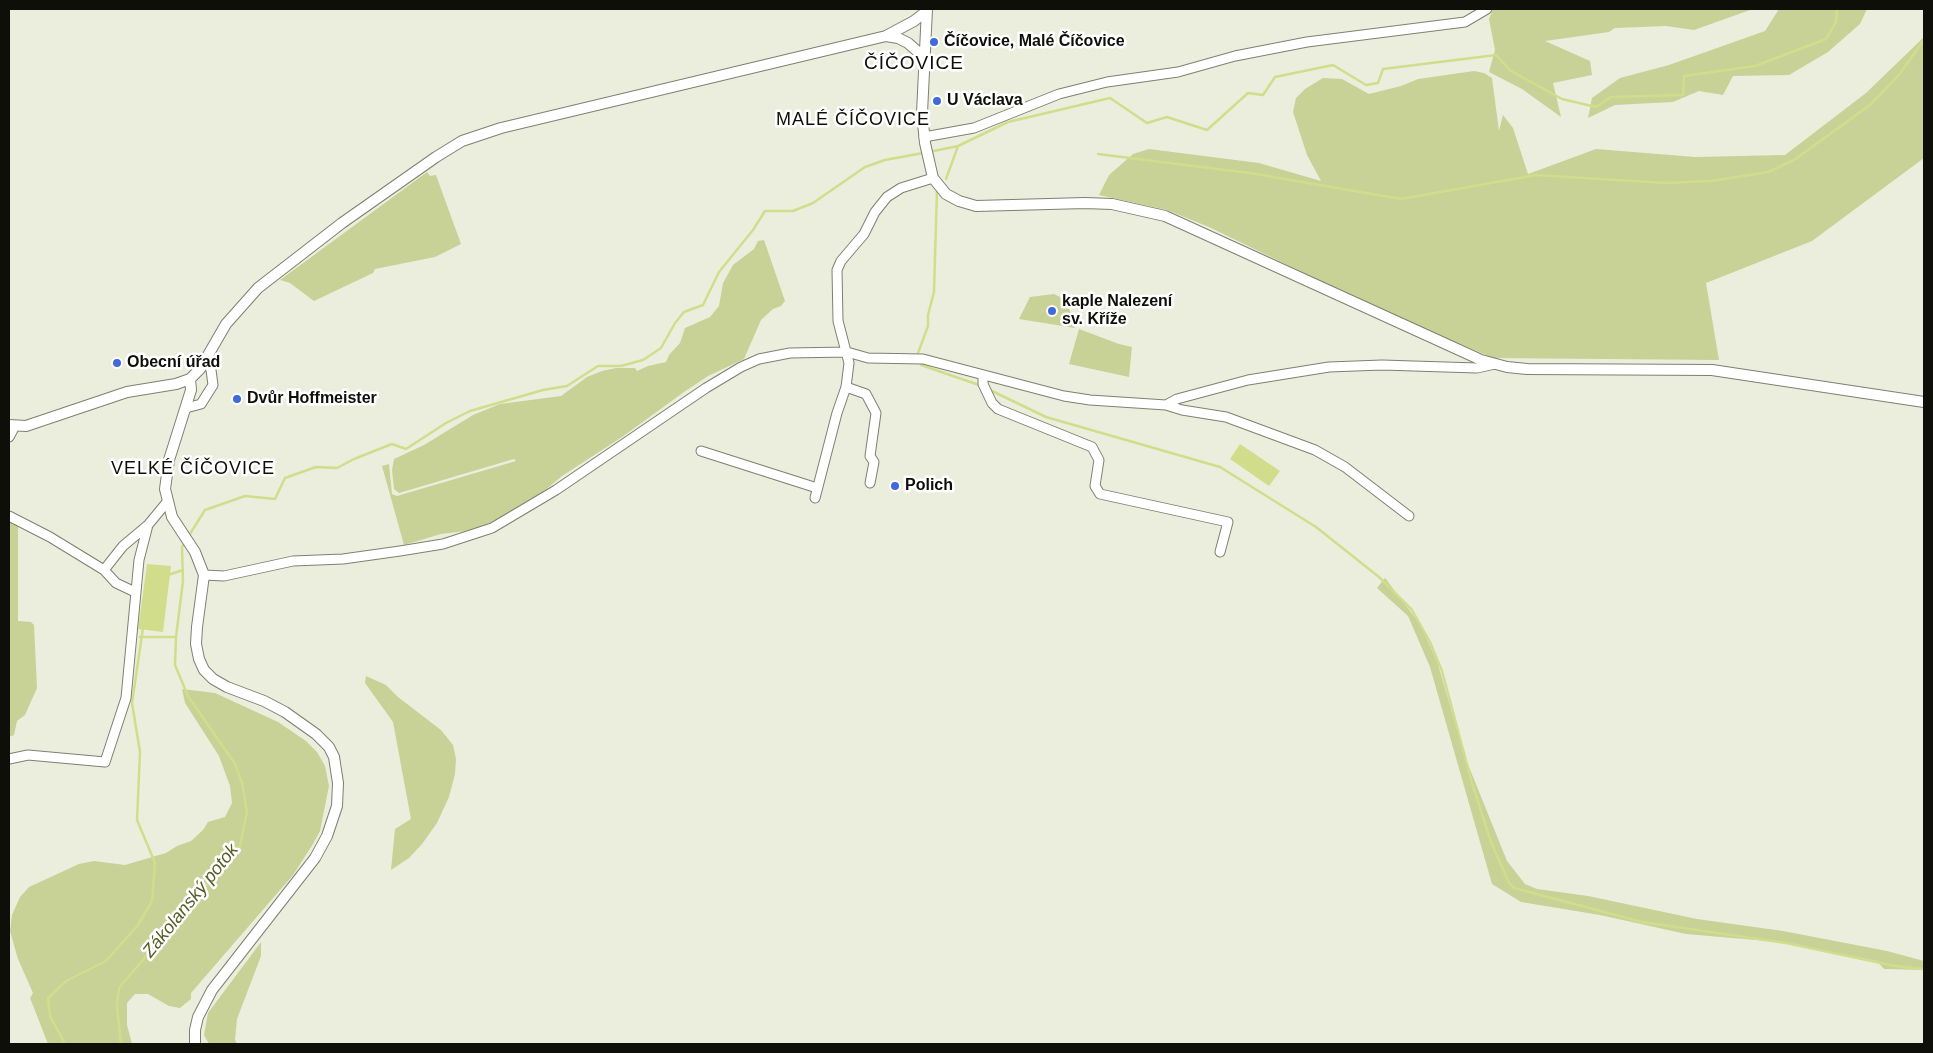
<!DOCTYPE html>
<meta charset="utf-8">
<style>
body{margin:0}
#map{position:relative;width:1933px;height:1053px;overflow:hidden;background:#ebeedd;font-family:Helvetica,sans-serif}
canvas{display:block}
.frame{position:absolute;inset:0;border:10px solid #0e0f09;pointer-events:none}
</style>
<div id="map">
<canvas width="1933" height="1053"></canvas>
<div class="frame"></div>
</div>
<script>
const ctx = document.querySelector('canvas').getContext('2d');
ctx.lineJoin = 'round';
function paint(path, color) { ctx.fillStyle = color; ctx.fill(path, 'evenodd'); }
const poly = rows => new Path2D(rows.map(r => 'M' + r).join(''));
function stroke(path, color, width, dash) { ctx.strokeStyle = color; ctx.lineWidth = width; ctx.lineCap = dash ? 'butt' : 'round'; ctx.setLineDash(dash || []); ctx.stroke(path); }
function label(font, color, halo, rows, align = 'center') {
  ctx.font = font + ' Helvetica,sans-serif'; ctx.lineWidth = 5; ctx.setLineDash([]); ctx.textBaseline = 'middle'; ctx.strokeStyle = halo; ctx.fillStyle = color; for (const [text, x, y, turn = 0] of rows) {
    ctx.save(); ctx.translate(x, y); ctx.rotate((+turn || 0) * Math.PI / 180); ctx.textAlign = isNaN(turn) ? turn : align; if (halo) ctx.strokeText(text, 0, 0); ctx.fillText(text, 0, 0); ctx.restore();
  }
}
const green = poly([
 [1493,9,1753,9,1694,30,1666,26,1615,28,1609,32,1545,41,1590,61,1592,75,1553,83,1561,117,1522,89,1489,72,1495,50,1489,19],
 [1779,9,1867,9,1860,24,1828,52,1789,75,1733,76,1723,95,1699,91,1673,102,1615,105,1588,118,1592,98,1620,78,1669,65,1765,31],
 [1924,37,1924,158,1812,241,1706,283,1719,360,1493,358,1368,304,1209,227,1167,210,1099,195,1109,175,1133,154,1149,149,1259,163,1321,181,1307,155,1293,112,1296,98,1305,89,1323,78,1342,79,1369,94,1401,86,1418,79,1474,71,1484,73,1492,78,1499,131,1503,115,1513,128,1528,174,1596,149,1695,157,1785,155,1866,93],
 [427,172,430,176,436,175,461,244,435,257,375,269,373,273,314,301,290,283,280,280],
 [764,240,785,301,781,306,773,309,761,320,744,359,708,376,684,392,622,437,562,476,544,491,505,516,474,530,441,534,404,545,382,466,389,464,392,494,397,496,516,461,514,459,399,493,394,489,392,470,394,459,424,445,473,415,500,404,561,396,587,377,602,371,616,368,635,368,637,371,648,366,666,362,669,355,680,343,685,328,710,317,719,306,723,283,733,265,754,249,758,241],
 [1054,294,1064,299,1070,311,1075,328,1019,319,1030,297],
 [1079,329,1119,344,1132,347,1129,377,1069,364],
 [9,520,18,524,18,621,31,622,34,625,37,688,25,715,17,721,14,735,9,737],
 [1385,578,1420,624,1437,661,1465,757,1507,861,1525,884,1537,889,1588,896,1697,919,1783,931,1887,951,1924,961,1924,970,1884,969,1877,961,1779,942,1686,934,1600,915,1521,902,1492,884,1430,667,1408,616,1377,588],
 [366,676,386,685,398,697,441,730,453,745,456,759,455,774,449,797,437,823,422,844,409,858,391,870,395,829,411,819,393,722,365,683],
 [182,689,215,693,278,722,306,741,317,752,325,766,329,786,320,831,313,844,293,875,191,993,191,999,180,1008,169,1006,148,994,135,994,127,1003,127,1025,132,1044,48,1044,32,1003,30,998,33,993,18,959,10,931,12,915,20,897,29,887,79,864,94,861,125,865,166,853,177,846,191,841,203,830,208,822,225,817,232,803,230,786,219,756,185,703],
 [261,942,261,956,237,1019,235,1040,237,1044,209,1044,204,1035,208,1013]
]);
const water = poly([
 [1240,444,1280,471,1269,486,1230,459],
 [147,564,171,566,163,632,138,629]
]);
const stream = poly([
 [929,152,958,146,1008,122,1110,98,1147,123,1167,117,1207,130,1248,93,1263,95,1275,77,1333,65,1366,85,1378,83,1383,69,1496,55,1511,71,1562,99,1596,107,1611,97,1683,95,1684,76,1755,66,1826,39,1836,22,1837,9],
 [1098,154,1250,173,1401,199,1536,175,1665,183,1711,181,1768,172,1794,160,1870,105,1898,76,1924,40],
 [946,179,958,146],
 [918,353,928,326,928,315,934,292,937,190],
 [921,365,979,385],
 [992,391,1046,417,1220,467,1316,527,1379,577,1412,610,1430,642,1442,671,1472,783,1491,842,1509,883,1514,888,1642,922,1786,943,1895,966,1924,969],
 [188,537,205,510,245,496,275,499,285,478,316,467,337,468,354,459,392,444,406,449,446,423,470,411,543,390,567,386,598,366,621,366,643,360,661,348,675,323,684,312,703,305,719,272,753,230,765,211,793,211,813,203,865,167,885,160,923,153],
 [168,575,183,570],
 [140,637,176,637],
 [65,1044,50,1016,48,998,66,981,106,961,138,925,152,901,155,863,137,820,140,752,132,703,143,628],
 [121,1044,117,1006,119,988,240,846,247,812,242,783,235,764,188,696,175,665,176,637,183,581,182,547,185,542]
]);
const minor = poly([
 [924,137,974,128,1059,94,1107,82,1178,72,1235,56,1307,42,1465,22,1487,9],
 [983,376,983,384,992,403,998,409,1092,447,1099,460,1095,486,1100,494,1228,522,1220,552],
 [846,387,866,394,876,413,870,456,874,462,870,483],
 [1166,405,1177,399,1248,380,1329,367,1382,365,1477,368,1495,364],
 [186,408,201,404,213,385,211,370,206,358],
 [9,437,15,426],
 [701,451,817,488],
 [815,498,837,413,846,387,849,363,838,321,837,270,841,261,864,234,875,212,887,197,901,188,933,178],
 [9,516,50,537,104,570,116,583,135,592],
 [104,570,123,546,148,525],
 [204,575,224,576,293,561,343,559,400,551,443,544,492,528,556,490,706,388,741,367,759,359,790,353,847,352,868,358,923,359,1064,396,1090,400,1166,405,1182,410,1226,417,1315,450,1345,467,1409,516],
 [9,759,28,755,105,762,126,698,139,560,148,525,167,502]
]);
const tertiary = poly([
 [927,9,922,113,925,143,933,178,946,194,959,201,976,206,1085,203,1112,204,1165,216,1468,354,1481,360,1507,367,1527,369,1712,370,1924,402],
 [886,36,898,38,908,43,917,51,924,61],
 [190,379,191,390,169,460,165,489,172,517,195,552,204,575,197,627,196,644,199,659,204,670,213,679,227,687,264,701,285,712,316,734,329,747,334,757,338,783,337,806,327,836,315,858,212,990,198,1017,195,1030,195,1044],
 [9,425,26,426,127,392,176,384,190,379,200,369,226,324,258,288,342,223,436,157,462,141,501,128,886,36,914,21,927,11]
]);
const markers = [
 [934,42,5,"#4069db"],
 [937,101,5,"#4069db"],
 [1052,311,5,"#4069db"],
 [117,363,5,"#4069db"],
 [237,399,5,"#4069db"],
 [895,486,5,"#4069db"]
];
const poiNames = [
 ["Číčovice, Malé Číčovice",944,42],
 ["U Václava",947,101],
 ["kaple Nalezení",1062,302],
 ["sv. Kříže",1062,320],
 ["Obecní úřad",127,363],
 ["Dvůr Hoffmeister",247,399],
 ["Polich",905,486]
];
const neighbourhoodNames = [
 ["MALÉ ČÍČOVICE",853,120],
 ["VELKÉ ČÍČOVICE",193,469]
];
const waterNames = [
 ["Zákolanský potok",191,901,-51]
];
const quarterNames = [
 ["ČÍČOVICE",914,64]
];
paint(green, '#c8d196');
paint(water, '#d2dd8c');
stroke(stream, '#d2dd8c', 2.5);
stroke(minor, '#7e8071', 11);
stroke(tertiary, '#7e8071', 12);
stroke(minor, '#fff', 9);
stroke(tertiary, '#fff', 10);
for (const [x, y, r, color] of markers) { const dot = new Path2D(); dot.arc(x, y, r, 0, 2 * Math.PI); ctx.fillStyle = color; ctx.fill(dot); stroke(dot, '#fff', 2); }
label('bold 16px', '#0e0f09', '#fff', poiNames, 'left');
ctx.letterSpacing = '1px';
label('18px', '#0e0f09', '#fff', neighbourhoodNames);
ctx.letterSpacing = '0px';
label('italic 18px', '#565c22', '#fff', waterNames);
ctx.letterSpacing = '1px';
label('19px', '#0e0f09', '#fff', quarterNames);
ctx.letterSpacing = '0px';
</script>
